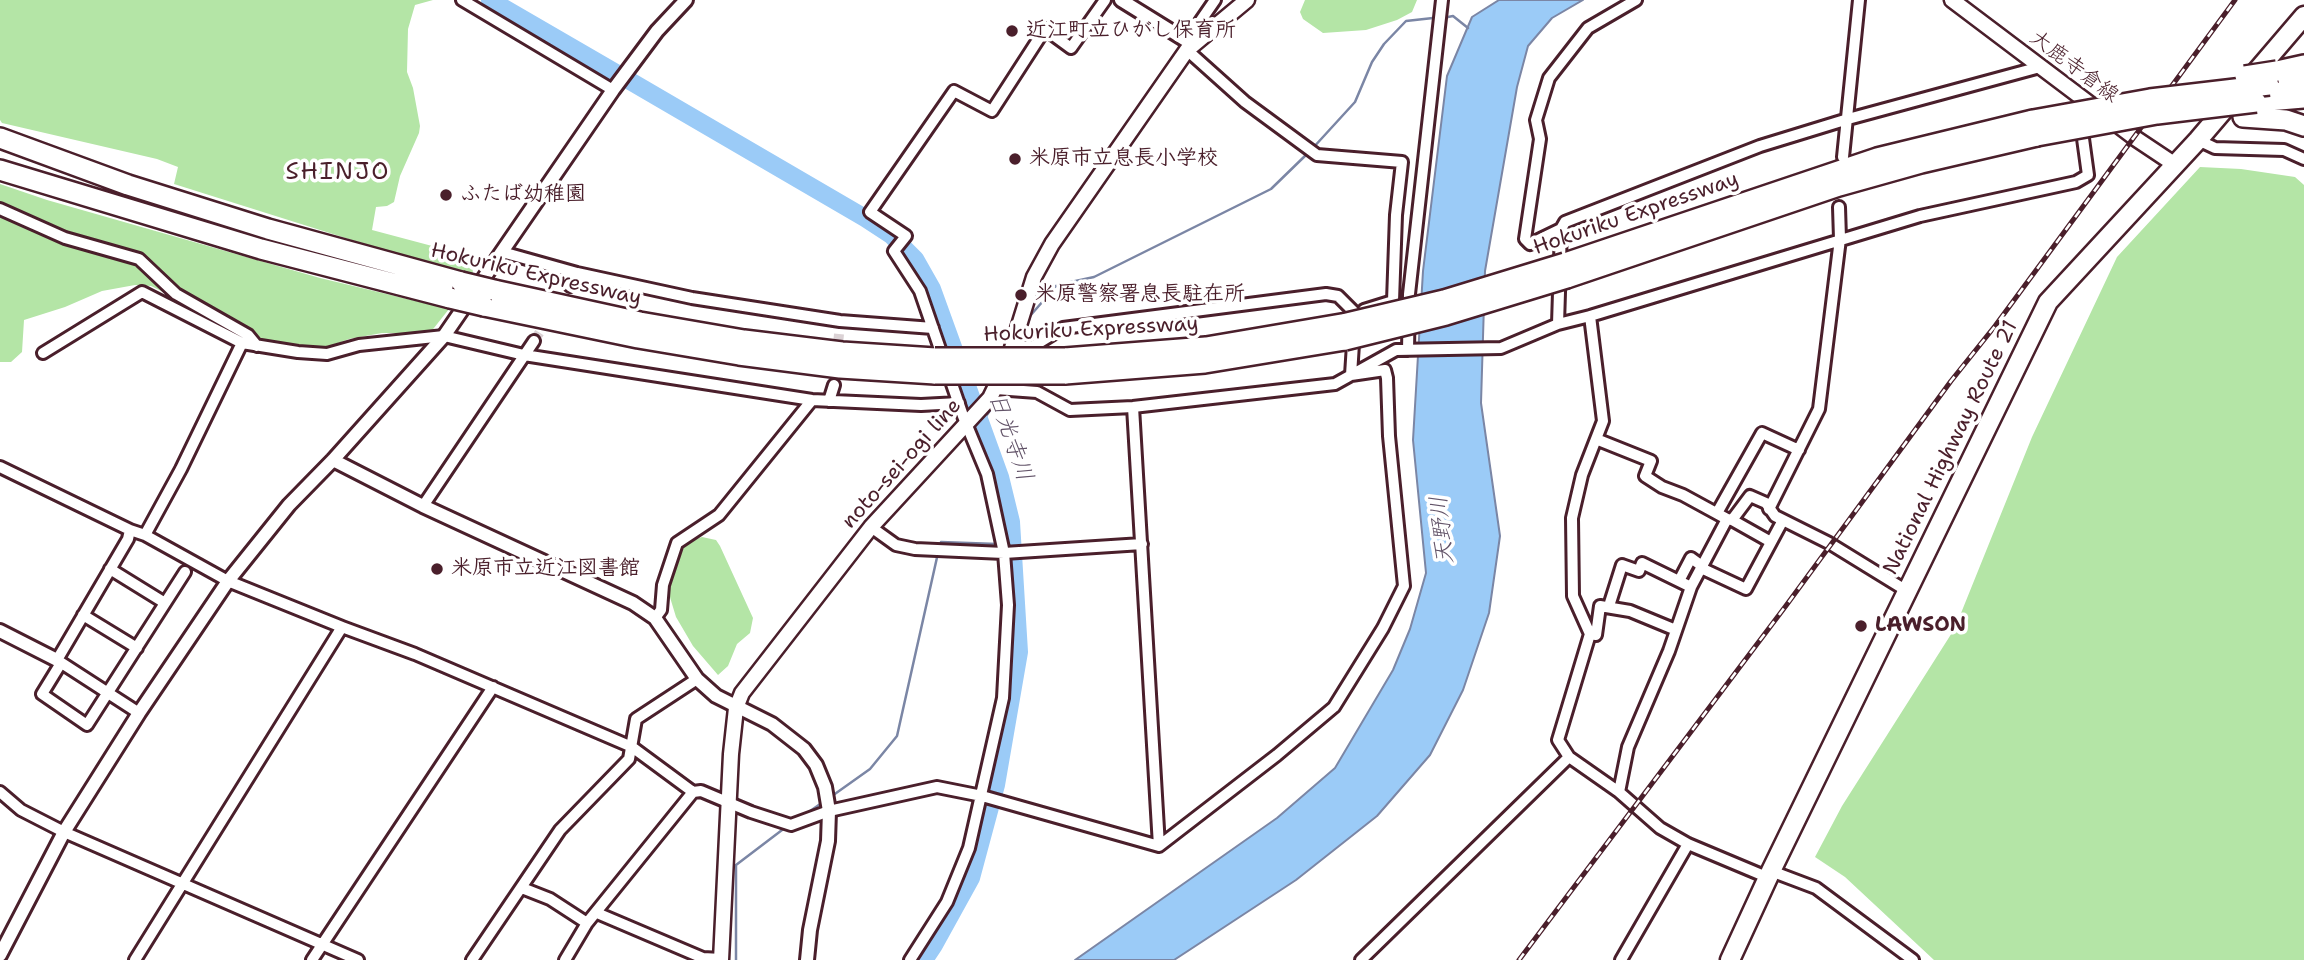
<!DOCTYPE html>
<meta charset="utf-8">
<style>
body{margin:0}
canvas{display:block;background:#fff}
</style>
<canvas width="2304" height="960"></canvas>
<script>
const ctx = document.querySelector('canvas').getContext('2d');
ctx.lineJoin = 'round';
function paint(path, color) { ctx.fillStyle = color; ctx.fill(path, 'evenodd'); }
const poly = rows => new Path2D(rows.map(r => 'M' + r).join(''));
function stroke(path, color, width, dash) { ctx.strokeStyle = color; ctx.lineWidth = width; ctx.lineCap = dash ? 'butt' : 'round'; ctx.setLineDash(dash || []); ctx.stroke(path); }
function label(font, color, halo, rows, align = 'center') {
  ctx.font = font + ' "Shantell Sans","Klee One",sans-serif'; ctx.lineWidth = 7; ctx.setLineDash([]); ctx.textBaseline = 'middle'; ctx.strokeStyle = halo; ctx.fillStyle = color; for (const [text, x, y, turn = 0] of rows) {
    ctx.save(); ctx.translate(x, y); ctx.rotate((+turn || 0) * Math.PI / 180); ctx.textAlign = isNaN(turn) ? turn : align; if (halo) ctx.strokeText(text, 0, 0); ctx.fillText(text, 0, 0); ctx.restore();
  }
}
const green = poly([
 [0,0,433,0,415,5,408,29,407,72,413,88,420,126,419,133,400,176,394,202,387,206,376,207,372,230,466,255,472,261,473,275,355,241,174,184,178,167,157,159,2,123,0,120],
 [1305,0,1417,0,1412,12,1397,20,1366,30,1323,33,1303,19,1300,12],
 [2200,167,2241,169,2295,177,2304,185,2304,960,1934,960,1845,877,1815,857,1842,806,1955,628,2032,437,2117,257],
 [0,184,47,200,320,278,449,309,430,333,382,333,349,339,316,351,264,345,240,322,225,315,194,307,151,286,135,285,102,291,65,307,24,320,22,352,11,362,0,362],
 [702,537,716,540,720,546,753,618,750,633,737,644,728,666,718,675,693,646,676,617,669,594,673,562,688,542]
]);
const water = poly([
 [1499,0,1583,0,1552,18,1528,46,1517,87,1485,271,1481,403,1500,536,1489,613,1463,690,1430,755,1377,816,1296,880,1174,960,1075,960,1277,818,1335,768,1393,670,1410,629,1426,573,1413,440,1423,271,1447,76,1472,17,1499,0]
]);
const stream = poly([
 [1448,17,1453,16,1468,28],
 [1312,149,1355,102,1372,62,1384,44,1406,21,1433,18],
 [1022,344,1030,316,1057,285,1094,277,1271,189,1307,154],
 [975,432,998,399],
 [940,547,941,542,997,544,997,541],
 [832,796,870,769,897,736,938,553],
 [803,816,823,802],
 [736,960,736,865,786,827]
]);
const river = poly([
 [490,0,616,73],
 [630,81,865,218,891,235,915,259,932,289,1000,477,1011,522,1019,652,996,785,971,878,934,945,924,960]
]);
const minorTunnel = poly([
 [534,341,570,286],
 [834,385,839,334]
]);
const minor = poly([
 [462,0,613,90],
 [1192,44,1197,26,1215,0],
 [1187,50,1245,102,1317,155,1402,162,1396,215,1393,301,1364,310],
 [2198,140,2215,148,2284,150,2304,159],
 [1843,157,1859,0],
 [0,209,65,238,139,259,176,294,248,335,257,346],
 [1561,229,1565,222,1760,146,1848,119,2040,67],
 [502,252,577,273,692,298,840,321,933,328],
 [570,286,577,273],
 [1590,316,1603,421,1582,475,1572,518,1573,596,1590,634,1558,740,1569,757,1619,792,1660,828,1688,844,1769,878],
 [1558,324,1590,316,1920,216,2076,182,2088,175,2081,124],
 [1408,350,1409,294,1442,0],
 [43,353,142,292,242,343,298,352,327,354,359,345,444,336,524,355,812,400,921,405,959,403],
 [996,389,1037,392,1070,410,1133,407,1335,384,1396,350,1501,348,1558,324,1561,229,1530,244,1525,239,1540,139,1536,120,1549,78,1588,28,1636,0],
 [829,401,834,385],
 [1133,407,1159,846],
 [1596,439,1651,461,1645,476,1662,487,1683,495,1727,519],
 [0,467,130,530],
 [423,506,534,341],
 [1769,509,1819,409,1840,239,1839,207],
 [1717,513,1762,433,1799,450],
 [1732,520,1771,542],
 [871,527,896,545,915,549,1004,553,1142,544],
 [1701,568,1746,589,1783,520],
 [110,569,165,603],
 [1679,581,1691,558,1702,566],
 [1609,606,1622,565,1639,571,1642,563,1691,587],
 [83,615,137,648],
 [655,618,661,610,663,585,677,543,719,515,812,400],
 [342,627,415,654,632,747,693,792],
 [1590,634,1596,635,1600,606,1630,611,1676,630],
 [61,663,42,694,87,725,185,572],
 [139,713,57,660,128,539,130,530,145,535],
 [0,792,21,810,64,832,358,960],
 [1619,792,1628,747,1669,651,1691,587,1727,519,1732,520,1750,496,1766,503,1775,516,1829,543,1907,591],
 [1771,871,1816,888,1913,960],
 [522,888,550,899,587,923,693,792,701,791,751,812,791,825,829,811,937,787,982,796,1159,846,1277,755,1334,707,1383,628,1404,586,1389,436,1387,378,1385,370,1351,375,1355,313,1338,296,1326,294,1063,328,1032,347,1013,347],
 [597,913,703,958,721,959],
 [135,960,342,627,228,581,145,535,181,469,242,343],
 [312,960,493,687],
 [472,960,560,830,629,759,636,719,697,679],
 [565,960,587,923],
 [910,960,947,902,969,848,1003,698,1008,605,1004,553,987,474,963,416,920,291,894,251,906,236,870,212,954,91,992,111,1045,29,1071,48,1105,0],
 [1361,960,1569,757],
 [1621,960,1688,844]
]);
const tertiary = poly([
 [1121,0,1192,44],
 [333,460,423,506,633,603,655,618,697,679,716,696,772,724,804,749,816,765,825,787,829,811,828,841,810,930,807,960],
 [0,631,57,660],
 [0,955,64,832,139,713,228,581,289,505,333,460,444,336,613,90,657,31,686,0]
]);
const secondary = poly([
 [1952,0,2135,138,2174,164],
 [721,960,731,754,736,708,742,693,871,527,990,398,1008,361,1034,277,1052,244,1187,50,1247,0]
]);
const trunk = poly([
 [1730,960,1771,871,2048,302,2198,140,2304,16]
]);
const motorway = poly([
 [2277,71,2304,65],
 [2269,85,2304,82],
 [2256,102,2304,98],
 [2243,117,2286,120,2304,126],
 [0,138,128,185,268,229,461,282],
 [0,170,261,249,450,298],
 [1565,263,1877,158,2033,120],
 [1567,278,1839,186,1921,163,2037,136],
 [494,290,640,322,744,340,842,352,935,358],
 [484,306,638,338,739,355,840,368,935,374],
 [1065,358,1206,347,1347,323],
 [1065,374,1205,363,1345,340]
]);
const rail = poly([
 [1519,960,1785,607,1951,381,1995,326,2235,0]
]);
const motorwayBridge = poly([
 [2245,76,2277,71],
 [2033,120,2150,99,2269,85],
 [2037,136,2157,114,2256,102],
 [461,282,494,290],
 [450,298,484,306],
 [1347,323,1444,300,1565,263],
 [1345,340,1446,315,1567,278],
 [935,358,1065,358],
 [935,374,1065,374]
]);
const markers = [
 [1012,31,7,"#4a1f2b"],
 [1015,159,7,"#4a1f2b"],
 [446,195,7,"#4a1f2b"],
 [1021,295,7,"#4a1f2b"],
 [437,569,7,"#4a1f2b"],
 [1861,626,7,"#4a1f2b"]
];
const poiNames = [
 ["近江町立ひがし保育所",1026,31],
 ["米原市立息長小学校",1029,159],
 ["ふたば幼稚園",460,195],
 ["米原警察署息長駐在所",1035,295],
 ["米原市立近江図書館",451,569],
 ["LAWSON",1875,626]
];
const streetNames = [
 ["大鹿寺倉線",2074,67,37],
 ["Hokuriku Expressway",1636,214,-19],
 ["Hokuriku Expressway",536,275,13],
 ["Hokuriku Expressway",1091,330,-3],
 ["National Highway Route 21",1951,448,-64],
 ["noto-sei-ogi line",902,464,-48]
];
const waterNames = [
 ["日光寺川",1010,437,71],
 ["天野川",1443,530,-96]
];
const quarterNames = [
 ["SHINJO",338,173]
];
paint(green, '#b4e5a6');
paint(water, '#9bcbf7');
stroke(water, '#7b86a5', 2);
stroke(stream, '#7b86a5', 2.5);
stroke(river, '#9bcbf7', 18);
stroke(minorTunnel, '#dbd2d5', 10, [10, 5]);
stroke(minor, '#4a1f2b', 16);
stroke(tertiary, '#4a1f2b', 18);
stroke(secondary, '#4a1f2b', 19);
stroke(trunk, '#4a1f2b', 23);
stroke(motorway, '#4a1f2b', 24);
stroke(minor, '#fff', 10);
stroke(tertiary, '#fff', 12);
stroke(secondary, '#fff', 14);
stroke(trunk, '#fff', 18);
stroke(motorway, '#fff', 19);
stroke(rail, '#4a1f2b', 5);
stroke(rail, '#fff', 2.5, [8]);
stroke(motorwayBridge, '#4a1f2b', 24, []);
stroke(motorwayBridge, '#fff', 19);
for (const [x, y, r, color] of markers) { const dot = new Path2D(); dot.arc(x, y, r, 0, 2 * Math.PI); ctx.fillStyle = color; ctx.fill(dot); stroke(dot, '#fff', 2.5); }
label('bold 21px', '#4a1f2b', '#fff', poiNames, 'left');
label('21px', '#4a1f2b', '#fff', streetNames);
label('italic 23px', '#625368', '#fff', waterNames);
ctx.letterSpacing = '2px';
label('24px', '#4a1f2b', '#fff', quarterNames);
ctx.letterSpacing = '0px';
</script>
